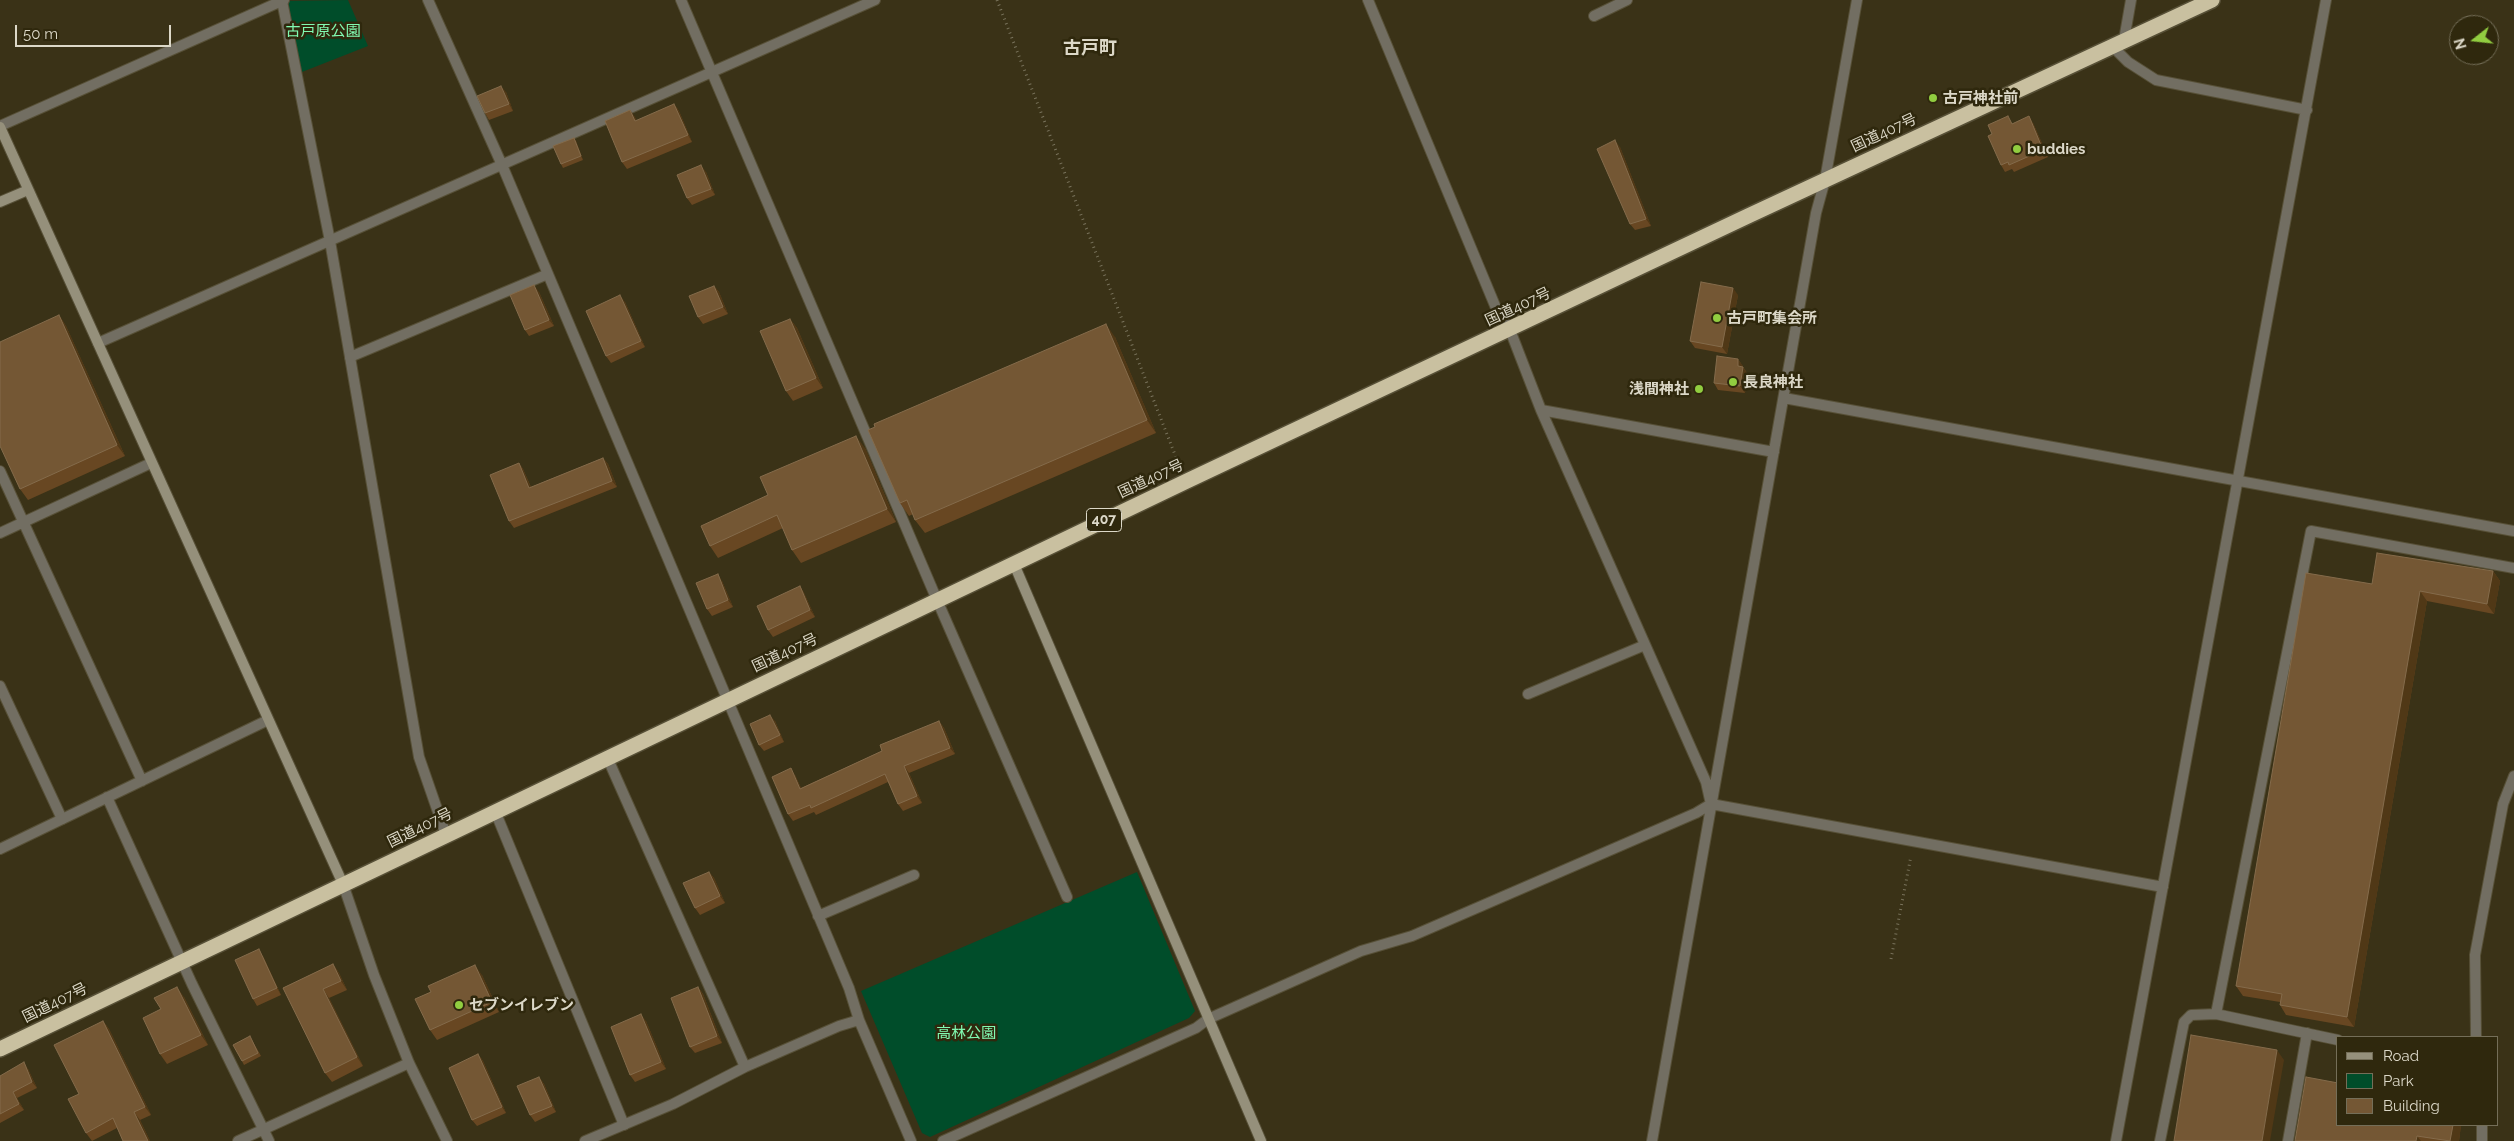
<!DOCTYPE html>
<meta charset="utf-8">
<style>
body{margin:0}
#map{position:relative;width:2514px;height:1141px;overflow:hidden;background:#3a3217;font-family:Raleway,sans-serif}
canvas{display:block}
.legend{position:absolute;left:2336px;top:1036px;width:162px;height:90px;box-sizing:border-box;background:#2f280d;border:1px solid #746e58;margin:0;padding:6px 9px;list-style:none;font-size:15px;color:#dcd8c8}
.legend li{display:flex;align-items:center;gap:10px;height:25px}
.legend b{width:25px;border:1px solid #746e58}
.north{position:absolute;left:2449px;top:15px;width:50px;height:50px;box-sizing:border-box;background:#2f280d;border:1px solid #746e58;border-radius:50%;rotate:254deg;font-size:14px;font-weight:700;line-height:20px;text-align:center;color:#dcd8c8}
.north::after{content:'';display:block;margin:auto;width:18px;height:22px;background:#91cd40;clip-path:polygon(50% 0,100% 100%,50% 72%,0 100%)}
.scale{position:absolute;left:15px;top:25px;width:156px;height:22px;box-sizing:border-box;border:2px solid #dcd8c8;border-top:0;padding-left:6px;font-size:15px;line-height:18px;white-space:nowrap;color:#dcd8c8;-webkit-text-stroke:4px #2f280d;paint-order:stroke}
</style>
<div id="map">
<canvas width="2514" height="1141"></canvas>
<ul class="legend">
<li><b style="height:6px;background:#95907b"></b>Road</li>
<li><b style="height:14px;background:#004d2a"></b>Park</li>
<li><b style="height:14px;background:#745734"></b>Building</li>
</ul>
<div class="north">N</div>
<div class="scale">50 m</div>
</div>
<script>
const ctx = document.querySelector('canvas').getContext('2d');
ctx.lineJoin = 'round';
function paint(path, color) { ctx.fillStyle = color; ctx.fill(path, 'evenodd'); }
const poly = rows => new Path2D(rows.map(r => 'M' + r).join(''));
function stroke(path, color, width, dash) { ctx.strokeStyle = color; ctx.lineWidth = width; ctx.lineCap = dash ? 'butt' : 'round'; ctx.setLineDash(dash || []); ctx.stroke(path); }
function label(font, color, halo, rows, align = 'center') {
  ctx.font = font + ' Raleway,"Noto Sans JP",sans-serif'; ctx.lineWidth = 5; ctx.setLineDash([]); ctx.textBaseline = 'middle'; ctx.strokeStyle = halo; ctx.fillStyle = color; for (const [text, x, y, turn = 0] of rows) {
    ctx.save(); ctx.translate(x, y); ctx.rotate((+turn || 0) * Math.PI / 180); ctx.textAlign = isNaN(turn) ? turn : align; if (halo) ctx.strokeText(text, 0, 0); ctx.fillText(text, 0, 0); ctx.restore();
  }
}
const green = poly([
 [348,0,368,46,302,72,282,1],
 [1137,872,1195,1011,1189,1018,930,1137,922,1133,861,991]
]);
const path = poly([
 [997,0,1179,465],
 [1891,959,1911,856]
]);
const lane = poly([
 [282,1,330,241,419,757,446,835],
 [1594,16,1627,0],
 [2124,40,2131,0],
 [937,600,1067,897],
 [0,686,62,819],
 [495,811,624,1125],
 [2216,1014,2311,531,2514,568],
 [2476,1037,2475,955,2503,804,2514,776],
 [2160,1141,2184,1022,2191,1015,2216,1014,2338,1040],
 [2288,1141,2307,1033],
 [2482,1141,2482,1125]
]);
const street = poly([
 [428,0,502,165,849,988,859,1020,911,1141],
 [681,0,937,600],
 [1368,0,1496,308,1510,330,1541,410,1706,782,1710,800],
 [2112,46,2128,62,2156,80,2307,110],
 [0,126,284,0],
 [98,343,875,0],
 [350,357,548,274],
 [1784,398,2514,531],
 [1541,410,1774,452],
 [0,471,142,781],
 [0,533,151,463],
 [1528,694,1645,645],
 [607,757,745,1067],
 [107,797,192,984,269,1141],
 [0,849,268,720],
 [343,884,374,975,409,1063,447,1141],
 [818,916,914,875],
 [238,1141,409,1063],
 [585,1141,673,1104,745,1067,839,1026,859,1020],
 [943,1141,1196,1028,1208,1019,1361,951,1412,936,1696,813,1711,804,2163,887],
 [1652,1141,1816,213,1825,180,1857,0],
 [2116,1141,2326,0]
]);
const secondary = poly([
 [0,127,343,884],
 [0,202,28,190],
 [1014,564,1261,1141]
]);
const highway = poly([
 [0,1049,1189,480,1748,216,2212,0]
]);
const wall = poly([
 [506,92,513,111,489,120,485,113],
 [674,104,679,111,692,142,627,169,622,162,630,110,637,121],
 [2013,123,2033,123,2048,157,2014,172,2012,169,2005,172,2001,165],
 [574,138,576,141,583,160,563,168,561,164],
 [1620,147,1651,226,1635,230,1630,224],
 [706,172,715,195,692,205,687,198],
 [714,286,719,292,728,314,703,324,698,317],
 [539,292,554,326,529,336,525,330],
 [1738,295,1727,354,1695,348,1690,341],
 [625,302,645,347,611,363,606,356],
 [59,315,66,326,125,456,28,500,20,489],
 [790,319,797,328,823,388,793,401,786,391],
 [1115,337,1156,433,925,533,915,520,913,514,909,516,900,503],
 [1738,359,1747,373,1745,393,1718,390,1714,383],
 [865,448,896,522,801,563,792,550,783,528,718,558,710,546,768,495],
 [603,458,608,464,617,487,514,528,509,521,519,463,523,469,531,487],
 [2493,571,2500,581,2494,614,2427,601,2354,1027,2286,1015,2280,1005,2280,1002,2243,996,2236,986,2372,584],
 [722,581,733,607,712,616,707,609],
 [800,586,804,593,815,617,773,637,768,630],
 [775,721,784,742,764,751,759,745],
 [939,721,944,728,955,754,909,773,922,803,903,811,898,804,888,782,816,815,814,812,793,821,788,814,795,775,801,788,882,751],
 [709,872,714,878,725,903,700,915,695,908],
 [263,956,281,995,257,1006,253,999],
 [333,964,339,973,347,990,329,998,363,1066,332,1082,325,1073,283,988],
 [482,975,499,1012,437,1040,430,1030],
 [698,987,703,994,722,1043,695,1053,690,1047],
 [184,997,208,1045,167,1064,160,1054],
 [103,1021,109,1029,151,1115,140,1120,150,1141,123,1141,117,1128,92,1141,86,1133],
 [646,1021,666,1069,635,1082,630,1075],
 [252,1040,261,1056,244,1065,242,1061],
 [478,1054,483,1061,506,1113,477,1126,472,1120],
 [28,1069,37,1088,17,1098,24,1110,0,1123,0,1076],
 [539,1077,544,1084,556,1112,535,1122,530,1115],
 [2338,1125,2461,1125,2459,1141,2295,1141]
]);
const shadedWall = poly([
 [501,86,506,92,513,111,509,104],
 [674,104,679,111,692,142,688,135],
 [630,110,635,117,640,128,635,121],
 [2029,116,2033,123,2048,157,2043,150],
 [574,138,576,141,583,160,581,156],
 [1615,140,1620,147,1651,226,1646,219],
 [701,165,706,172,715,195,711,189],
 [534,285,539,292,554,326,549,320],
 [714,286,719,292,728,314,723,307],
 [1733,288,1738,295,1727,354,1722,347],
 [620,295,625,302,645,347,641,341],
 [59,315,66,326,125,456,117,445],
 [790,319,797,328,823,388,816,378],
 [1106,324,1115,337,1156,433,1147,420],
 [1738,359,1743,366,1743,368,1743,367,1747,373,1745,393,1740,386,1738,366],
 [856,436,865,448,896,522,887,509],
 [603,458,608,464,617,487,612,481],
 [519,463,523,469,534,495,529,488],
 [2493,571,2500,581,2494,614,2487,604],
 [718,574,722,581,733,607,728,600],
 [800,586,804,593,815,617,810,610],
 [2420,591,2427,601,2354,1027,2347,1017],
 [770,715,775,721,784,742,780,735],
 [939,721,944,728,955,754,950,748],
 [904,766,909,773,922,803,917,796],
 [791,768,795,775,804,795,800,789],
 [709,872,714,878,725,903,720,896],
 [259,949,263,956,281,995,277,988],
 [333,964,339,973,347,990,341,981],
 [475,965,482,975,499,1012,492,1002],
 [177,987,184,997,208,1045,201,1035],
 [698,987,703,994,722,1043,717,1036],
 [323,989,329,998,363,1066,357,1057],
 [641,1014,646,1021,666,1069,661,1062],
 [103,1021,109,1029,151,1115,145,1107],
 [2277,1050,2284,1060,2270,1141,2262,1141],
 [478,1054,483,1061,506,1113,502,1107],
 [24,1062,28,1069,37,1088,32,1082],
 [539,1077,544,1084,556,1112,552,1106],
 [13,1092,17,1098,24,1110,19,1104],
 [134,1112,140,1120,150,1141,148,1141],
 [2453,1125,2461,1125,2459,1141,2450,1141],
 [2417,1136,2421,1141,2416,1141]
]);
const building = poly([
 [501,86,509,104,485,113,477,96,501,86],
 [674,104,688,135,622,162,605,121,630,110,635,121,674,104],
 [2008,116,2012,124,2029,116,2043,150,2009,165,2008,162,2001,165,1988,136,1992,134,1988,125,2008,116],
 [574,138,581,156,561,164,553,146,574,138],
 [1615,140,1646,219,1630,224,1597,149,1615,140],
 [701,165,711,189,687,198,677,175,701,165],
 [1701,282,1733,288,1722,347,1690,341,1701,282],
 [534,285,549,320,525,330,510,295,534,285],
 [714,286,723,307,698,317,689,296,714,286],
 [620,295,641,341,606,356,586,311,620,295],
 [59,315,117,445,20,489,0,446,0,342,59,315],
 [790,319,816,378,786,391,760,331,790,319],
 [1106,324,1147,420,915,520,907,500,900,503,868,430,875,427,874,424,1106,324],
 [1717,356,1738,359,1738,366,1743,367,1740,386,1714,383,1717,356],
 [856,436,887,509,792,550,777,515,710,546,701,526,768,495,760,477,856,436],
 [603,458,612,481,509,521,490,475,519,463,529,488,603,458],
 [2377,553,2493,571,2487,604,2420,591,2347,1017,2280,1005,2282,994,2236,986,2306,573,2372,584,2377,553],
 [718,574,728,600,707,609,696,583,718,574],
 [800,586,810,610,768,630,757,606,800,586],
 [770,715,780,735,759,745,750,724,770,715],
 [939,721,950,748,904,766,917,796,898,804,885,774,811,808,810,805,788,814,772,777,791,768,800,789,882,751,880,745,939,721],
 [709,872,720,896,695,908,683,883,709,872],
 [259,949,277,988,253,999,235,960,259,949],
 [333,964,341,981,323,989,357,1057,325,1073,283,988,333,964],
 [475,965,492,1002,430,1030,415,999,431,992,428,986,475,965],
 [177,987,201,1035,160,1054,143,1018,161,1009,154,998,177,987],
 [698,987,717,1036,690,1047,671,998,698,987],
 [641,1014,661,1062,630,1075,611,1027,641,1014],
 [103,1021,145,1107,134,1112,148,1141,123,1141,113,1118,86,1133,68,1099,79,1094,54,1045,103,1021],
 [2191,1035,2277,1050,2262,1141,2174,1141,2191,1035],
 [250,1036,258,1053,242,1061,233,1045,250,1036],
 [478,1054,502,1107,472,1120,449,1068,478,1054],
 [24,1062,32,1082,13,1092,19,1104,0,1114,0,1076,24,1062],
 [539,1077,552,1106,530,1115,517,1086,539,1077],
 [2306,1077,2338,1083,2338,1125,2453,1125,2450,1141,2417,1136,2416,1141,2295,1141,2306,1077]
]);
const markers = [
 [1933,98,5,"#91cd40"],
 [2017,149,5,"#91cd40"],
 [1717,318,5,"#91cd40"],
 [1733,382,5,"#91cd40"],
 [1699,389,5,"#91cd40"],
 [459,1005,5,"#91cd40"]
];
const shields = [
 [1104,520,35]
];
const shieldNames = [
 ["407",1104,520]
];
const parkNames = [
 ["古戸原公園",323,31],
 ["高林公園",966,1033]
];
const poiNames = [
 ["古戸神社前",1943,98],
 ["buddies",2027,149],
 ["古戸町集会所",1727,318],
 ["長良神社",1743,382],
 ["浅間神社",1689,389,"right"],
 ["セブンイレブン",469,1005]
];
const streetNames = [
 ["国道407号",1884,133,-25],
 ["国道407号",1518,307,-25],
 ["国道407号",1151,479,-25],
 ["国道407号",785,653,-25],
 ["国道407号",420,828,-26],
 ["国道407号",55,1003,-26]
];
const quarterNames = [
 ["古戸町",1090,49]
];
paint(green, '#004d2a');
stroke(lane, '#575037', 12);
stroke(street, '#575037', 12);
stroke(secondary, '#575037', 12);
stroke(highway, '#575037', 18);
stroke(path, '#79735c', 3, [1, 4]);
stroke(lane, '#726e62', 10);
stroke(street, '#726e62', 10);
stroke(secondary, '#95907b', 10);
stroke(highway, '#c9c0a0', 15);
paint(wall, '#684722');
paint(shadedWall, '#503816');
paint(building, '#745734');
stroke(building, '#846b4b', 1);
for (const [x, y, r, color] of markers) { const dot = new Path2D(); dot.arc(x, y, r, 0, 2 * Math.PI); ctx.fillStyle = color; ctx.fill(dot); stroke(dot, '#2f280d', 2); }
for (const [x, y, w] of shields) { const box = new Path2D(); box.roundRect(x - w / 2, y - 11.5, w, 23, 4); ctx.fillStyle = '#2f280d'; ctx.fill(box); stroke(box, '#dcd8c8', 1); }
label('bold 14px', '#dcd8c8', null, shieldNames);
label('15px', '#81fab2', '#2f280d', parkNames);
label('bold 15px', '#dcd8c8', '#2f280d', poiNames, 'left');
label('15px', '#dcd8c8', '#2f280d', streetNames);
label('bold 18px', '#dcd8c8', '#2f280d', quarterNames);
</script>
